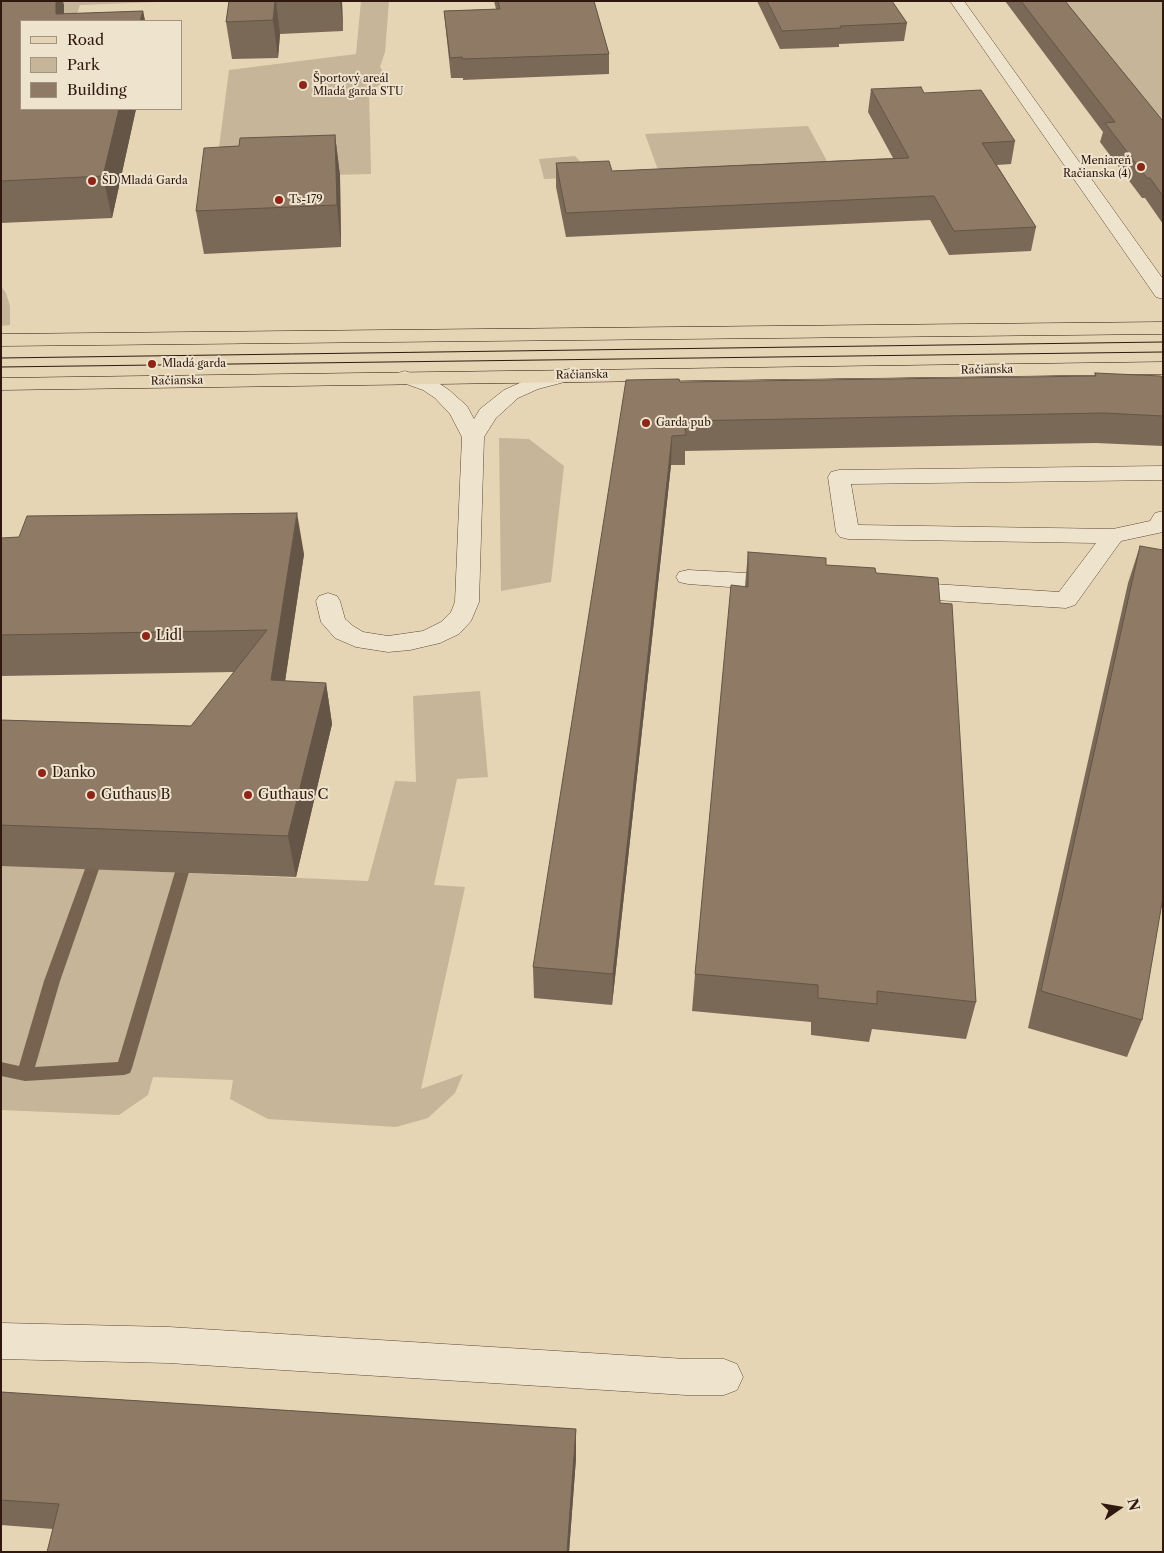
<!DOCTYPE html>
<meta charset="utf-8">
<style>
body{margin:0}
#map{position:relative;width:1164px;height:1553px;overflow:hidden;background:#e5d5b4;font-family:"Libre Caslon Text",serif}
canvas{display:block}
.frame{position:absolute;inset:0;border:2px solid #31180f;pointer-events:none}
.legend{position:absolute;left:20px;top:20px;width:162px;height:90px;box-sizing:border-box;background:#eee4ce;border:1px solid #a29282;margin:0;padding:6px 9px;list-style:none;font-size:15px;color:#31180f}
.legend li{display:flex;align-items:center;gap:10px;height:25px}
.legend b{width:25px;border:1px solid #a29282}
.north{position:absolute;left:1094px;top:1483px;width:50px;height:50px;-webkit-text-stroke:4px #eee4ce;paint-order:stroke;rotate:77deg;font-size:14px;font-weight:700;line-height:20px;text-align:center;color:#31180f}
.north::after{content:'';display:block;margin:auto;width:18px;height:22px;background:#31180f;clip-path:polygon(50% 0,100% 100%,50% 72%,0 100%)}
</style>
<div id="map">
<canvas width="1164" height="1553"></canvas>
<div class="frame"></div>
<ul class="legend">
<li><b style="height:6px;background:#e5d5b4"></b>Road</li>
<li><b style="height:14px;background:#c6b598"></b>Park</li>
<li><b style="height:14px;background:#8f7a65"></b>Building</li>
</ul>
<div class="north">N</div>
</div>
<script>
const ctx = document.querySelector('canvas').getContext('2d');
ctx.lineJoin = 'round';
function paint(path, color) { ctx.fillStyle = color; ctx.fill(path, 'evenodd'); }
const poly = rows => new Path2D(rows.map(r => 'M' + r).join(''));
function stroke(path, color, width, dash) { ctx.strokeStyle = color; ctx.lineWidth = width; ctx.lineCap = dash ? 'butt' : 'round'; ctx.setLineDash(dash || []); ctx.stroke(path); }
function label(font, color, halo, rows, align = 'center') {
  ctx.font = font + ' "Libre Caslon Text",serif'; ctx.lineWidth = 4; ctx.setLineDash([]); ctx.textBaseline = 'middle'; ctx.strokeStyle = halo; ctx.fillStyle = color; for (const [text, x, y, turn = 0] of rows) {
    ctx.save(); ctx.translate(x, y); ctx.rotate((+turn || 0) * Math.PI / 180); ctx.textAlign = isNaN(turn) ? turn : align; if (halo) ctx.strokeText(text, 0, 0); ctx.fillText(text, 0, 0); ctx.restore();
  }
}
const green = poly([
 [1,1,183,1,80,5,77,14,1,17],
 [361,1,389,1,385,52,380,67,388,79,369,92,371,174,215,178,229,70,356,54],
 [1059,1,1163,1,1163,120],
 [808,126,827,161,658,170,645,134],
 [575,156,594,177,544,179,539,159],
 [1,286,6,293,10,306,10,325,1,326],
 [499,438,529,439,564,466,551,582,501,591],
 [480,691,488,777,457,779,434,885,465,887,421,1089,463,1074,455,1093,428,1118,396,1127,268,1119,230,1099,233,1080,153,1077,148,1095,119,1115,1,1110,1,865,368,881,395,781,416,782,413,696]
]);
const stream = poly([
 [92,864,97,865,99,869,60,981,35,1067,118,1062,175,872,177,868,182,867,187,868,189,872,132,1068,130,1073,124,1075,25,1081,1,1076,1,1062,19,1066,44,981,85,869,87,865,92,864]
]);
const minor = poly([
 [950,1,964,1,1163,279,1163,299,1156,297,950,1],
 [569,369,576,371,579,375,576,379,538,389,518,398,496,418,484,437,479,602,471,621,459,634,440,643,410,650,388,652,356,647,335,638,321,622,316,601,319,596,328,593,337,596,340,601,345,619,353,626,363,632,388,636,423,631,441,622,451,612,455,602,462,437,450,414,435,398,423,390,398,381,395,377,398,373,405,371,437,382,449,390,467,406,474,419,480,409,504,390,524,381,569,369],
 [1163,466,1163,480,851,484,858,525,1113,529,1150,521,1155,513,1163,511,1163,532,1121,541,1075,605,1066,608,902,598,893,595,890,590,893,585,902,582,1059,592,1096,543,848,539,840,537,836,532,828,477,831,472,839,470,1163,466],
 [688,570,784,575,793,578,796,583,793,588,784,591,688,584,679,582,676,577,679,572,688,570],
 [1,1323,169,1327,686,1359,724,1359,737,1364,743,1377,737,1390,724,1395,686,1395,169,1363,1,1359,1,1323]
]);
const major = poly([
 [1163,322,1163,334,1,346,1,334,1163,322],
 [1163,362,1163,374,1,390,1,378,1163,362]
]);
const tram = poly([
 [1,358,1163,342],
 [1,367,1163,352]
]);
const wall = poly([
 [1,1,64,5,64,14,143,11,145,21,21,21,136,109,112,218,1,223],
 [229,1,342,1,343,31,280,34,278,58,232,59,226,22],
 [494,1,594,1,609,54,609,74,463,80,463,78,451,78,446,31,444,11,496,9],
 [757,1,892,1,907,23,904,41,839,44,839,47,780,49],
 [1005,1,1065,1,1163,121,1163,224,1145,198,1142,198,1100,142,1103,132],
 [871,89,924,93,1015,141,1011,164,997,165,1036,227,1031,251,949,255,930,220,566,237,556,187,556,163,612,171,893,158,868,112],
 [335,135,340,176,341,247,204,254,196,211],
 [1095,373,1163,380,1163,446,1096,443,685,451,685,465,671,465,612,1005,534,998,533,967,680,382,1094,377],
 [1,538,304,554,285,681,326,683,332,724,296,877,1,866,1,720,191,726,234,672,1,676],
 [1140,546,1142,1020,1127,1057,1028,1028,1128,583],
 [748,552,876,573,940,603,976,1002,966,1039,872,1029,869,1042,811,1035,811,1022,692,1011,695,974,745,586],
 [1,1392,576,1429,576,1458,569,1552,47,1552,53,1529,1,1525]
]);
const shadedWall = poly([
 [56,1,63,1,64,5,64,21,56,14],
 [275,1,276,1,280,34,278,58,273,20],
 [340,1,342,1,343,31],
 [143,11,145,21,140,21],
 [119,109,136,109,112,218,103,176],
 [335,135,340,176,341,247,337,205],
 [672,436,671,465,612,1005,613,974],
 [297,513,304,554,279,722,271,680],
 [326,683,332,724,296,877,288,836],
 [576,1429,576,1458,569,1552,567,1552]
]);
const building = poly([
 [1,1,56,1,56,14,143,11,140,21,21,21,21,109,119,109,103,176,1,181,1,1],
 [229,1,275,1,273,20,226,22,229,1],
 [498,1,594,1,609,54,462,59,462,57,450,58,444,11,500,9,498,1],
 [767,1,892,1,907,23,840,26,841,28,782,31,767,1],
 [1021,1,1065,1,1163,121,1163,196,1150,178,1147,178,1105,123,1115,122,1021,1],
 [921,87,924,93,981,90,1015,141,982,143,1036,227,954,231,934,196,566,213,556,163,609,161,612,171,909,158,871,89,921,87],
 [335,135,337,205,196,211,204,148,239,146,240,138,335,135],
 [1095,373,1161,376,1163,380,1163,416,1104,413,684,421,686,435,672,436,613,974,533,967,626,380,679,379,680,382,1096,376,1095,373],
 [297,513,271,680,326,683,288,836,1,825,1,720,191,726,267,630,1,635,1,538,19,537,27,516,297,513],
 [1140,546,1163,550,1163,897,1142,1020,1041,991,1140,546],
 [748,552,826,558,826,565,875,568,876,573,938,578,940,603,952,604,976,1002,877,991,877,1004,818,998,818,985,695,974,731,585,748,587,748,552],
 [1,1392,576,1429,567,1552,47,1552,59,1504,1,1500,1,1392]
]);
const markers = [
 [303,85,5,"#8f2418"],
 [1141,167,5,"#8f2418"],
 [92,181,5,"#8f2418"],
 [279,200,5,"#8f2418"],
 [152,364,5,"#8f2418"],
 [646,423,5,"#8f2418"],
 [146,636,5,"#8f2418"],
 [42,773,5,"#8f2418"],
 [91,795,5,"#8f2418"],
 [248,795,5,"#8f2418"]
];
const farPoinames = [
 ["Športový areál",313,79],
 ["Mladá garda STU",313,92],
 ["Meniareň",1131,161,"right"],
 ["Račianska (4)",1131,174,"right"],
 ["ŠD Mladá Garda",102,181],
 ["Ts-179",289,200],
 ["Mladá garda",162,364],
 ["Garda pub",656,423]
];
const farStreetnames = [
 ["Račianska",987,370,-1],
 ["Račianska",582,375,-1],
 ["Račianska",177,381,-1]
];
const poiNames = [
 ["Lidl",156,636],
 ["Danko",52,773],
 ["Guthaus B",101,795],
 ["Guthaus C",258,795]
];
paint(green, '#c6b598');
paint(stream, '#786350');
stroke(minor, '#5e4738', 1);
stroke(major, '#31180f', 1);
paint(minor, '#eee4ce');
paint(major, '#e5d5b4');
stroke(tram, '#31180f', 1);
paint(wall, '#7b6957');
paint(shadedWall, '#645547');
paint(building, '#8f7a65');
stroke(building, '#645547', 1);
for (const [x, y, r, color] of markers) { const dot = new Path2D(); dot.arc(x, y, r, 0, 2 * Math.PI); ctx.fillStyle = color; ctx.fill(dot); stroke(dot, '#eee4ce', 2); }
label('11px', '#31180f', '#eee4ce', farPoinames, 'left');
label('11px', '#31180f', '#eee4ce', farStreetnames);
label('14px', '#31180f', '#eee4ce', poiNames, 'left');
</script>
